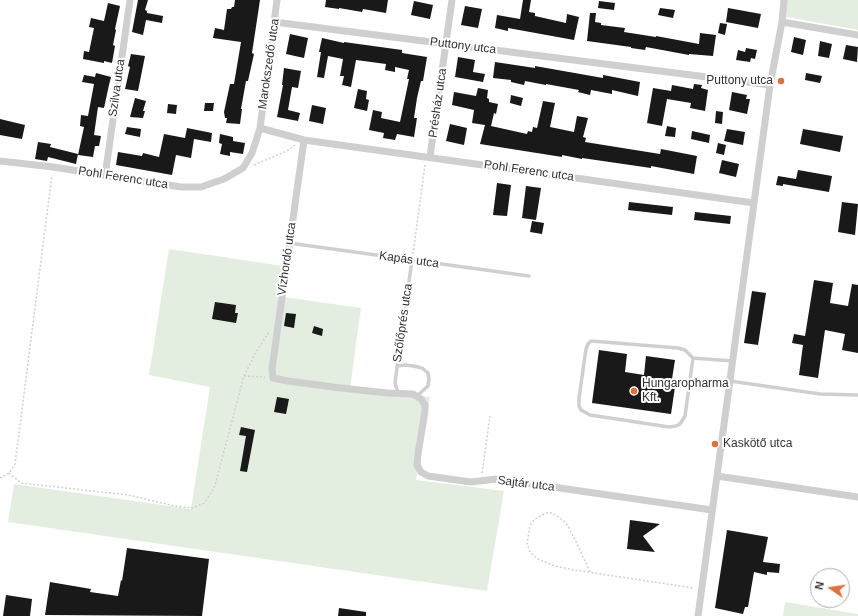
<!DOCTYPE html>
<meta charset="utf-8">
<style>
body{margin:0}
#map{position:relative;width:858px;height:616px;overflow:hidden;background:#fff;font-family:Arial,sans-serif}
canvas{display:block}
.north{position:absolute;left:810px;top:568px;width:40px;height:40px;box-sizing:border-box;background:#fff;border:1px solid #adadad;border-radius:50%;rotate:283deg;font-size:11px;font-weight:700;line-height:16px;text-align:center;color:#323232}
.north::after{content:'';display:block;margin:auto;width:14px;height:18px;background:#e1713c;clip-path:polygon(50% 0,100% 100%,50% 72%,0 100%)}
</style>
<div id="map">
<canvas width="858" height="616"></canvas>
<div class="north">N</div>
</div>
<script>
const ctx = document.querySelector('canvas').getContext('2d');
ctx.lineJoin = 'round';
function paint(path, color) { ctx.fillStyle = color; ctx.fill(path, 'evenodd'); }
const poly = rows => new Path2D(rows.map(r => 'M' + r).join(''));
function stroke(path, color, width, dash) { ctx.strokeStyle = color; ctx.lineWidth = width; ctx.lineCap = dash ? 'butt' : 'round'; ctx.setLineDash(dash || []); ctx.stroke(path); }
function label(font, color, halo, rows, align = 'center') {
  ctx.font = font + ' Arial,sans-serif'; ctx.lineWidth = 4; ctx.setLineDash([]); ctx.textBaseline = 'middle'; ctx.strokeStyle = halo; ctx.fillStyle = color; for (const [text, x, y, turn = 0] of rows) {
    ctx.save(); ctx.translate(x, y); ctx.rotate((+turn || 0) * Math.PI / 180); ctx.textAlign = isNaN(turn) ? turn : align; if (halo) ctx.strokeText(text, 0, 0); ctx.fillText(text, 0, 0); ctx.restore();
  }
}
const green = poly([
 [785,0,858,0,858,30,782,16],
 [169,249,290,267,284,297,361,308,350,388,430,397,416,480,504,491,487,591,8,522,14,484,191,509,210,387,149,375],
 [785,602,858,614,858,616,783,616]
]);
const building = poly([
 [138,0,148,0,145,10,147,11,147,13,163,16,162,23,146,20,143,35,132,32],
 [235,0,260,0,252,53,254,54,248,81,246,81,241,109,242,109,240,124,226,123,227,118,225,118,224,112,230,84,234,84,241,42,213,38,215,28,224,30,227,9,231,9,232,7,234,7],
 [326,0,388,0,386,13,363,9,362,12,339,8,339,9,325,7],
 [523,0,531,0,529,12,535,13,535,16,566,23,567,14,579,17,574,40,508,28,508,31,495,28,497,15,520,19],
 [414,1,433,5,430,19,411,15],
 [599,1,615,3,614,10,598,8],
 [108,3,120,6,115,29,116,30,113,45,115,46,112,63,104,61,104,63,83,59,84,51,89,52,94,28,89,27,91,18,104,21],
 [465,6,482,9,478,28,461,25],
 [660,8,675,10,673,18,658,15],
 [728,8,761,14,758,28,726,22],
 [590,13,596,13,595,22,601,23,601,25,625,28,624,32,656,37,656,36,699,44,700,33,716,35,713,56,689,54,689,55,646,47,645,50,631,48,631,47,587,41],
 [720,23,727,24,725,35,718,33],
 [290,34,308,38,304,58,286,54],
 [794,37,806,40,803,55,791,52],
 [322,38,344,43,344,42,402,50,402,53,427,57,423,81,421,81,417,98,414,118,417,118,414,137,397,134,395,140,383,138,384,133,369,130,373,110,382,112,381,118,400,122,409,79,407,79,409,70,395,67,395,72,385,70,386,64,356,60,351,87,342,85,344,76,340,76,343,59,328,56,324,78,317,77,321,52,319,52],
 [820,41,832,44,829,58,818,56],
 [846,45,858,47,857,62,843,59],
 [746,48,757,50,755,59,751,58,750,62,736,60,738,50,745,52],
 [131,54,145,56,138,91,125,89,130,67,128,66],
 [458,57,475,60,473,72,485,74,483,82,455,77],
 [495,62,535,68,535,66,603,78,603,75,640,82,638,96,612,90,612,94,591,90,590,95,578,92,579,90,546,84,546,85,525,81,524,85,511,82,511,80,493,78],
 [284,68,301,71,298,88,292,87,288,110,300,113,298,121,277,117,283,85,282,85],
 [96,73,111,77,109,85,104,108,98,107,94,135,101,136,99,146,95,146,93,157,78,155,84,127,80,126,81,115,88,116,94,84,82,82,84,75,95,77],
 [806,73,822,76,820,83,805,80],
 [694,84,702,85,701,88,708,90,705,111,690,108,691,103,667,99,662,126,647,123,653,88,671,91,672,85,693,89],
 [478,88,488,90,487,98,489,99,489,102,498,104,496,114,494,113,491,126,527,134,528,131,532,132,533,127,537,128,543,101,555,103,550,127,574,132,577,116,588,118,583,137,586,138,585,142,660,154,661,149,697,156,694,174,651,166,651,168,582,158,582,159,562,155,562,157,480,144,485,125,472,123,474,110,452,105,454,92,476,96],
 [358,89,367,91,366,99,369,100,367,111,354,108],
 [732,92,747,95,746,99,750,99,747,114,729,110],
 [511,95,523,98,521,106,510,103],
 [135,98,146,101,143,111,145,111,143,118,130,117],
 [205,103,214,103,213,111,204,111],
 [168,104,177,105,176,114,167,113],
 [312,105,326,108,323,124,309,121],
 [716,111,723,112,722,124,715,123],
 [0,119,25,125,22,139,0,135],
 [450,124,467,128,464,145,446,141],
 [667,126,676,128,675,137,665,136],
 [127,127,141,129,140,137,125,134],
 [187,128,212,133,211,142,194,139,191,158,176,155,172,175,116,165,118,152,142,156,143,153,159,157,164,134,185,138],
 [727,129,745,132,743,145,724,141],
 [803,129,843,136,840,152,800,144],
 [692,131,710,135,709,143,691,139],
 [220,134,233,137,233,141,245,143,243,154,230,152,230,156,220,154,222,144,219,143],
 [38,142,51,144,50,147,78,154,76,164,48,157,47,161,35,159],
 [718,143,726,145,724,155,716,153],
 [722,160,739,164,736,177,719,173],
 [798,170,832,176,829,192,783,184,783,186,776,185,778,176,796,179],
 [497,183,511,185,507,216,493,215],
 [526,186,541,188,536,220,522,218],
 [629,202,673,207,672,215,628,210],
 [842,202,858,204,855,235,838,232],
 [695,212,731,216,730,224,694,220],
 [532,221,544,223,542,234,530,232],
 [814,280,833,283,830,303,848,306,852,284,858,285,858,353,842,350,845,334,825,330,818,378,799,375,803,345,792,343,794,334,805,336],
 [752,291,766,293,758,345,744,343],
 [215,302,236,305,235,313,238,313,236,323,212,319],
 [286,313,296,314,294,328,284,326],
 [314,326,323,329,322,336,312,333],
 [599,350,627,354,625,372,644,375,646,356,675,360,672,379,676,380,671,414,592,403],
 [277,397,289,399,286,414,274,412],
 [241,427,255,430,247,472,240,471,246,436,239,435],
 [630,520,660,524,643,536,655,552,627,549],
 [727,530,768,537,763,562,780,564,779,573,767,572,767,575,754,572,748,607,745,607,743,614,715,608],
 [127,548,209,559,202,616,45,615,50,582,91,589,90,592,118,596,121,580,122,581],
 [6,595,32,599,30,616,3,616],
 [339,608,366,612,366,616,338,616]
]);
const path = poly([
 [254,165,287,151,295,145],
 [413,254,425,165],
 [244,376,256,352,269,332],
 [9,473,21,483,128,495,175,506,193,508,204,503,214,489,244,376,265,377],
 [482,473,490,416],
 [0,478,9,473,15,464,52,175],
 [590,572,577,544,568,526,563,520,552,513,546,513,535,519,530,525,527,544,530,552,538,559,555,566,574,570,694,588]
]);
const service = poly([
 [289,243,529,276],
 [693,358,685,416,680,424,676,426,669,427,590,415,581,410,579,406,579,398,586,349,588,344,591,341,678,348,685,350,693,358,733,361],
 [397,366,405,365,413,366,422,368,428,373,429,379,428,386,417,396],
 [730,381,820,394,858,395],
 [398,393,395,383,396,375,412,260]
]);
const minor = poly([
 [274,22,770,85],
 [782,22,858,35],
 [260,128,277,0],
 [304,140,272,369,273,378,288,381,341,388,387,393,413,394,421,399,425,405,425,411,418,454,417,465,421,472,428,476,471,482,497,479,712,510],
 [430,157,452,0],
 [0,161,53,167,181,187,201,187,224,179,243,168,252,153,260,128,304,140,754,203],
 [105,176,130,0],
 [717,476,858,497],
 [698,616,770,85,782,22,784,0]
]);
const markers = [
 [781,81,4,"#e1713c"],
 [634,391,4,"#e1713c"],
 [715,444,4,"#e1713c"]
];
const streetNames = [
 ["Puttony utca",463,46,7],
 ["Marokszedő utca",269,64,-82],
 ["Szilva utca",117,88,-82],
 ["Présház utca",438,103,-82],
 ["Pohl Ferenc utca",529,171,8],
 ["Pohl Ferenc utca",123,178,9],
 ["Vízhordó utca",287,259,-82],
 ["Kapás utca",409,260,8],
 ["Szőlőprés utca",403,323,-82],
 ["Sajtár utca",526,484,7]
];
const poiNames = [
 ["Puttony utca",773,81,"right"],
 ["Hungaropharma",642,384],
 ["Kft.",642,398],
 ["Kaskötő utca",723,444]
];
paint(green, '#e3eee1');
paint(building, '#191919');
stroke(path, '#cfcfcf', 1.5, [2, 2]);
stroke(service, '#cfcfcf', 3.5);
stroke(minor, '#cfcfcf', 7);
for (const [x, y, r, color] of markers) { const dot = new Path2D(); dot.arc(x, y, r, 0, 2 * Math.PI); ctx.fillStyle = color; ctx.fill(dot); stroke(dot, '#fff', 1.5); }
label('12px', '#323232', '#fff', streetNames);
label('12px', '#323232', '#fff', poiNames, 'left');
</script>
